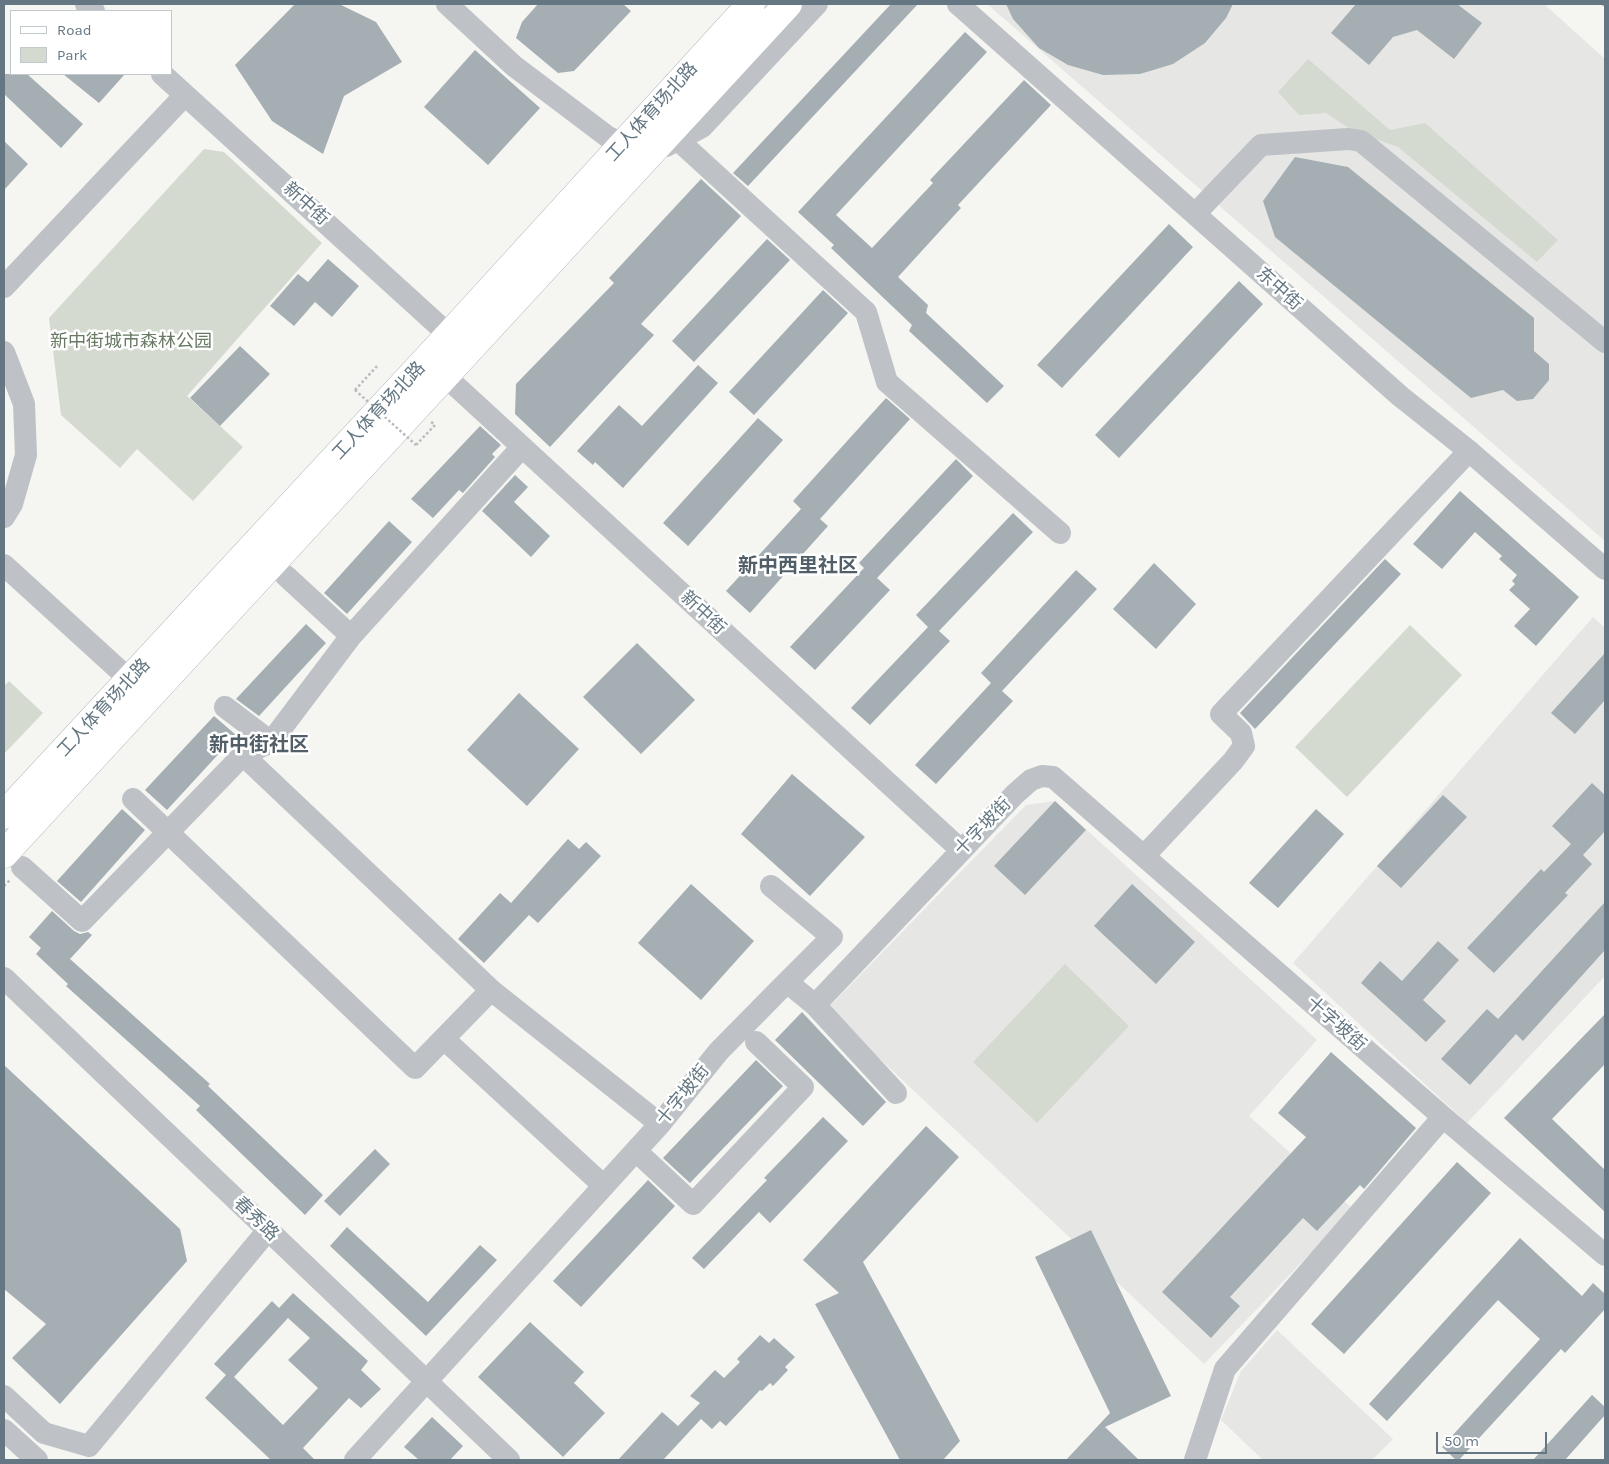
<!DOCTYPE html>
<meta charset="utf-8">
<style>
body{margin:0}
#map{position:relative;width:1609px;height:1464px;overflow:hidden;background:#f5f5f1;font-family:Karla,sans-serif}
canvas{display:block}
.frame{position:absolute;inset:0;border:5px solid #647783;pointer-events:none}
.legend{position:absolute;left:10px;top:10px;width:162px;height:65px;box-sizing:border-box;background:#fff;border:1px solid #c1c9cd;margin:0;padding:6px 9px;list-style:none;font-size:15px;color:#647783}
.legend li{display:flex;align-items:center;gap:10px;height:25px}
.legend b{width:25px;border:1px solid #c1c9cd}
.scale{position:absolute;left:1436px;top:1432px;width:111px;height:22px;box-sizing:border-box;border:2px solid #647783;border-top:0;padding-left:6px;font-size:15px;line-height:18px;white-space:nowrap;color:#647783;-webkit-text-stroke:4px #fff;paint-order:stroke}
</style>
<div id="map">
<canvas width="1609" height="1464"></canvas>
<div class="frame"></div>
<ul class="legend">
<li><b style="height:6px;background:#fff"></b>Road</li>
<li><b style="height:14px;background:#d5dad1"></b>Park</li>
</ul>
<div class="scale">50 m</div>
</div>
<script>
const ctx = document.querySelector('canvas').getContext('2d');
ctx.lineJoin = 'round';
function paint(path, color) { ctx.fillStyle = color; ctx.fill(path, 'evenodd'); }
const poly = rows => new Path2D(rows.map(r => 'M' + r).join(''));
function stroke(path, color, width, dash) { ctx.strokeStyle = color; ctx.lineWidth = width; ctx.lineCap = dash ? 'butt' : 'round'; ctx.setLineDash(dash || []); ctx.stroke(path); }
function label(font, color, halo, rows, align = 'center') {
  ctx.font = font + ' Karla,"Noto Sans SC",sans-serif'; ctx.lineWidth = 5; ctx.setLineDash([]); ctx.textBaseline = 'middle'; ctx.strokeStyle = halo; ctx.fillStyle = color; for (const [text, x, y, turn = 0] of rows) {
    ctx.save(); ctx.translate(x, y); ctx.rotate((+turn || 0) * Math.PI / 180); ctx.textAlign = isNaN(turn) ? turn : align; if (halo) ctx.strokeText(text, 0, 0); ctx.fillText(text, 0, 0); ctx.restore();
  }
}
const built = poly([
 [987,4,1544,4,1605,59,1605,541],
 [1593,617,1605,628,1605,976,1467,1123,1293,963],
 [1055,801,1317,1040,1249,1116,1353,1209,1204,1364,827,1009,1026,805],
 [1277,1330,1393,1439,1372,1460,1263,1460,1221,1420,1241,1371]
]);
const green = poly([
 [1308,59,1390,130,1425,123,1558,240,1537,262,1398,147,1353,131,1326,113,1299,115,1278,92],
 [204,149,224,152,322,243,187,396,243,447,193,501,137,449,120,468,61,415,49,318],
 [1410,625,1462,675,1347,797,1295,747],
 [9,681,43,713,4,754,4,686],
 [1065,964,1129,1026,1037,1123,973,1062]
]);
const building = poly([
 [295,4,339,4,376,22,402,62,344,96,323,154,272,121,235,65],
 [538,4,623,4,631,11,574,71,558,73,516,38,522,22],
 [891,4,918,4,748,186,733,173],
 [1006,4,1233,4,1226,18,1205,43,1173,64,1140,74,1103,75,1068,65,1039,48,1013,19],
 [1356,4,1457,4,1482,23,1454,59,1417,30,1393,37,1369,65,1331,33],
 [965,32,987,52,836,215,872,248,933,183,930,180,1024,80,1051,105,958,205,961,208,898,277,928,305,926,313,1004,386,987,403,909,331,912,325,831,248,834,245,798,212],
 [475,50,540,108,488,165,424,107],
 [4,74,27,74,83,124,61,148,4,94],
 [63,74,125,74,99,103],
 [4,141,28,164,4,190],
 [1295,157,1348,167,1534,318,1534,351,1549,364,1549,380,1533,399,1517,401,1503,390,1471,398,1275,237,1263,201],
 [701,179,741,216,641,324,654,335,550,447,515,414,516,384,614,283,609,278],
 [1169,224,1193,247,1062,388,1037,365],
 [767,239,790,260,694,362,672,341],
 [328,259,359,286,332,317,315,302,294,326,270,306,298,274,308,282],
 [1239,281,1263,304,1119,458,1095,435],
 [823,290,848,313,754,415,729,392],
 [240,346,270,374,220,426,190,398],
 [698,365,718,383,623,488,595,462,593,465,577,451,619,405,642,426],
 [886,398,910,419,820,519,828,526,750,613,726,591,801,509,793,501],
 [758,418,783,440,688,546,663,523],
 [480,426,501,445,492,454,495,457,463,493,459,490,433,518,411,499],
 [956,459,973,476,877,578,890,590,815,670,790,647,864,568,859,563],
 [515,475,528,487,514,502,550,536,531,557,482,511],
 [1460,491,1579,597,1536,646,1514,626,1530,609,1509,590,1515,584,1512,581,1517,575,1499,559,1502,556,1475,532,1442,569,1413,544],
 [1013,513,1033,532,939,631,950,641,870,725,851,708,928,627,916,615],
 [389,521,412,542,347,614,324,593],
 [1385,559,1401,574,1255,729,1240,713],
 [1154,563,1196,604,1156,649,1113,609],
 [1076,570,1097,589,1002,691,1013,701,936,784,915,765,991,683,981,673],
 [306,624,326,643,259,716,236,699],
 [637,643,695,700,641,754,583,697],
 [1605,653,1605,700,1575,734,1551,713],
 [519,693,579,749,527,806,467,750],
 [214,716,236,735,167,810,145,790],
 [792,774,865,837,810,896,741,834],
 [1592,783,1605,795,1605,831,1583,855,1592,864,1565,893,1568,895,1494,973,1467,948,1541,869,1544,872,1571,844,1552,826],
 [1443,795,1467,817,1401,888,1377,866],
 [1055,801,1086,830,1025,895,994,866],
 [122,809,145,830,81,902,57,881],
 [1316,809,1344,834,1278,908,1249,883],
 [568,839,579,849,586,842,601,856,538,923,529,915,484,963,458,939,500,893,511,903],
 [691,884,754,941,701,1000,638,943],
 [1132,884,1195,942,1156,984,1094,926],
 [1605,902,1605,950,1523,1041,1516,1034,1470,1085,1441,1059,1487,1009,1498,1019],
 [52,911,74,931,80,934,88,932,92,935,70,959,210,1084,208,1086,323,1195,305,1215,196,1110,200,1106,66,986,68,984,36,954,41,948,29,937],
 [1438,941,1459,960,1423,1000,1446,1021,1426,1042,1361,983,1380,961,1402,981],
 [802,1012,886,1102,863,1126,775,1040],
 [1605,1014,1605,1064,1552,1119,1605,1170,1605,1212,1504,1118],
 [1331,1052,1416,1128,1364,1189,1360,1185,1317,1231,1303,1218,1230,1297,1240,1306,1211,1338,1162,1292,1306,1137,1278,1113],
 [756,1060,783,1086,690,1183,663,1158],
 [4,1065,180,1229,187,1261,60,1404,12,1358,46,1324,4,1289],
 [823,1117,848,1141,770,1223,759,1212,704,1269,692,1258,767,1180,764,1178],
 [926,1126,959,1157,863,1262,960,1441,943,1460,900,1460,815,1304,839,1293,803,1260],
 [375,1149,390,1164,340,1216,324,1201],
 [1457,1162,1491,1193,1344,1354,1311,1324],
 [648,1180,675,1206,581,1307,553,1281],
 [347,1227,428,1302,480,1245,497,1260,426,1336,330,1246],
 [1091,1230,1171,1396,1105,1427,1139,1460,1066,1460,1110,1413,1035,1257],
 [1520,1238,1582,1296,1593,1283,1605,1294,1605,1309,1565,1353,1561,1349,1459,1460,1456,1460,1442,1447,1540,1339,1498,1300,1387,1421,1369,1404],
 [293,1293,368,1361,361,1370,381,1389,361,1408,349,1398,303,1448,315,1460,271,1460,205,1398,226,1375,214,1364,272,1301,279,1308],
 [288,1318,310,1338,288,1360,318,1388,283,1425,234,1377],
 [530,1322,584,1372,574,1383,605,1413,563,1457,478,1377],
 [760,1335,769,1343,774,1338,795,1357,785,1367,788,1370,773,1386,770,1383,762,1391,760,1390,726,1426,720,1421,712,1429,701,1419,663,1460,618,1460,662,1412,678,1426,700,1403,690,1396,715,1370,724,1378,740,1362,737,1359],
 [1592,1395,1605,1407,1605,1415,1565,1460,1533,1460],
 [432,1417,463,1446,450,1460,419,1460,404,1447]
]);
const path = poly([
 [1602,4,1605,6],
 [355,390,378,365],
 [416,445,435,425,430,421],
 [4,886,10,880]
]);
const minor = poly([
 [86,4,94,11],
 [447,4,514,66,608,137,623,144],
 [958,4,1400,396,1469,451,1605,569],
 [162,74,449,335],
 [678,140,866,312,887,382,1060,533],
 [666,146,702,127,817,4],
 [1195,214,1261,145,1348,139,1361,141,1605,342],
 [4,287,185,95],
 [4,352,24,404,26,455,12,504,4,517],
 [445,376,961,850],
 [4,565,130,680],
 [351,636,522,447],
 [225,707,271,742],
 [133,799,415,1068,491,990,243,755],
 [1144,856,1233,761,1244,746,1241,733,1221,714,1469,451],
 [22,867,82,921,243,755,271,742,351,636,286,576],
 [771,886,832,937,787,982],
 [4,978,509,1460],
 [491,990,660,1124],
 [815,1005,1015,794,1031,780,1042,776,1053,777,1443,1117,1605,1255],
 [444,1039,604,1186],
 [636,1151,693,1204,803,1087,756,1042],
 [4,1396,44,1433,89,1446,268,1230],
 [4,1430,37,1460],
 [355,1460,660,1124,719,1051,787,982,815,1005,896,1093],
 [1195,1460,1225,1369,1443,1117]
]);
const major = poly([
 [4,815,449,335,751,4],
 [4,854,788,4]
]);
const pathBridge = poly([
 [355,390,416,445]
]);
const streetNames = [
 ["工人体育场北路",652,112,-48],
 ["新中街",306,204,42],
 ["东中街",1279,289,42],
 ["工人体育场北路",379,411,-47],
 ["新中街",703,613,43],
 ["工人体育场北路",104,708,-47],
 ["十字坡街",983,827,-46],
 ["十字坡街",1336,1024,41],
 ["十字坡街",683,1095,-51],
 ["春秀路",256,1219,44]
];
const parkNames = [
 ["新中街城市森林公园",131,342]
];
const quarterNames = [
 ["新中西里社区",798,566],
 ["新中街社区",259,745]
];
paint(built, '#e6e7e5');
paint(green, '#d5dad1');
paint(building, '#a5aeb3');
stroke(major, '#b1b6ba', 29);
stroke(path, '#b8bbbd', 2.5, [2.5, 2.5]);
stroke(minor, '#bec2c6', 22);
stroke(major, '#fff', 28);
stroke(pathBridge, '#b8bbbd', 2.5, [2.5, 2.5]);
label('18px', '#647783', '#fff', streetNames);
label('18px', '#697a63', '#fff', parkNames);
label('bold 20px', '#525f68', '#fff', quarterNames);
</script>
